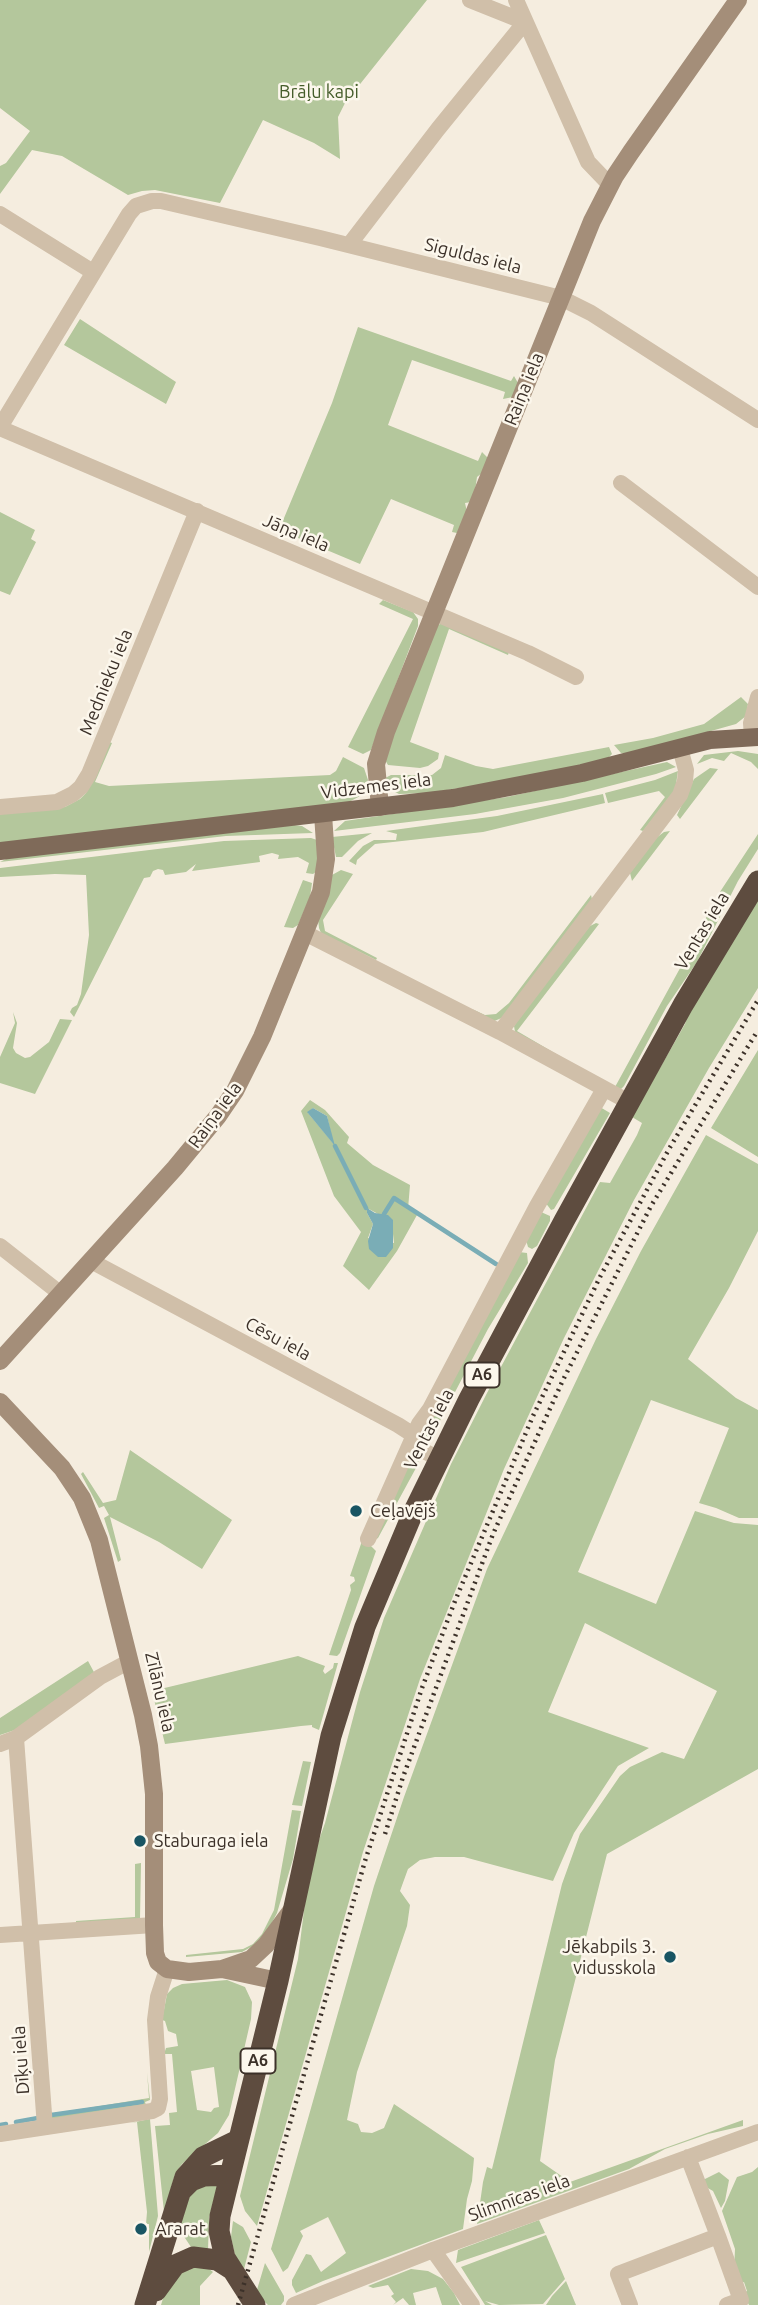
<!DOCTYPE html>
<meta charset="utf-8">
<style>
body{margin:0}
canvas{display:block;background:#f5eddf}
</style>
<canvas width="758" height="2305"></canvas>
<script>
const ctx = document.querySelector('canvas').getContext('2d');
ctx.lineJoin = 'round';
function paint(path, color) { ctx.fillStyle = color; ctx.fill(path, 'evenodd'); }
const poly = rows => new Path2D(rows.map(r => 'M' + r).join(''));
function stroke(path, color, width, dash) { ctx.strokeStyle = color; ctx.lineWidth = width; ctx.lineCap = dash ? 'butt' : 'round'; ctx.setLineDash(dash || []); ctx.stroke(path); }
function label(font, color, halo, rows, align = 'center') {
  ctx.font = font + ' Ubuntu,sans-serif'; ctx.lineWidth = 5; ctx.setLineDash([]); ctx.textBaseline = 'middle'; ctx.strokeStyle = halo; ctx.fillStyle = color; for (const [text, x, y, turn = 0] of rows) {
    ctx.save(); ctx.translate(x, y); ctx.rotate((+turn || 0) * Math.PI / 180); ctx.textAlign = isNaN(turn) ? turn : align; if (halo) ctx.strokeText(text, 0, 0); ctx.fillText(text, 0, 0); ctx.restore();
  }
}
const green = poly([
 [0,0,427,0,345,103,338,117,340,159,314,143,263,120,220,203,155,190,142,191,128,195,62,156,32,150,0,194,0,166,6,163,30,131,0,108],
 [80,319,176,382,166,404,64,345],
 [358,327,511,381,514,376,518,383,513,397,503,399,505,392,412,360,388,425,478,461,482,452,488,458,482,473,477,477,475,491,471,502,465,503,467,512,457,533,452,532,454,525,391,499,360,564,279,530,332,403],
 [0,512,35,530,31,539,36,542,10,595,0,591],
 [383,600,413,612,418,619,418,626,371,750,363,754,348,747,413,619,379,604],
 [442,623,509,652,508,655,449,629,410,742,439,753,438,759,428,766,420,768,388,765,385,760,388,747,438,625],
 [741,697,748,704,746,716,736,724,629,754,621,753,614,745,653,738,704,724],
 [109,742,112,743,95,782,109,786,330,775,336,771,343,757,364,768,368,780,362,795,347,803,0,844,0,813,65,807,80,799,86,793],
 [609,747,612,754,606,760,491,783,428,793,399,794,389,789,385,778,391,775,432,775,441,768,445,755,476,766,493,769],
 [738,751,758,754,758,769,751,762,731,753,724,761,712,758,697,764,704,755],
 [667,762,676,767,656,774,563,798,475,814,334,831,345,821,507,797],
 [710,768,718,769,680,819,677,815,694,779],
 [678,771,675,791,643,831,640,830,665,797,659,791,608,803,605,793,655,780],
 [603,794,605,803,483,832,375,844,357,860,356,865,349,861,363,846,374,840,396,840,397,834,386,831,497,816],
 [294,825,302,826,313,833,226,836,0,862,8,858],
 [670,831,632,881,630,873,656,838,664,832],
 [372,833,358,841,342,857,336,857,332,837],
 [758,834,758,849,738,881,697,962,667,1006,624,1086,621,1089,615,1087,696,939,714,901],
 [311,838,317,840,318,850,317,871,313,874,306,873,309,863,298,857,278,859,279,855,272,853,259,856,260,862,192,871,196,864,186,872,165,875,163,870,158,869,153,871,150,877,144,878,74,1017,70,1012,72,1008,77,1005,81,994,89,935,86,875,55,874,0,877,0,868,224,841],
 [341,870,353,874,323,920,325,931,377,958,376,960,321,933,319,928,318,919,332,875],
 [303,880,312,883,310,897,298,925,293,928,284,927],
 [591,895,592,899,504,1017,492,1022,472,1009,485,1015,496,1014,509,1003],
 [758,896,758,988,709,1068,634,1200,564,1338,504,1469,420,1679,363,1852,257,2226,245,2211,240,2196,298,1959,307,1886,314,1854,325,1823,360,1692,384,1618,451,1464,487,1393,600,1182,610,1183,637,1135,642,1123,632,1117,685,1024,689,1012],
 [596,923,599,924,517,1031,563,1058,515,1032,514,1026,544,982,590,926],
 [13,1012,17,1023,13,1048,16,1053,25,1058,30,1057,49,1042,60,1019,72,1020,35,1094,0,1083,0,1057,15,1023],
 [758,1050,758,1157,711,1128],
 [310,1100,325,1110,349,1137,347,1143,373,1165,410,1185,408,1209,417,1215,397,1251,369,1290,343,1266,361,1232,334,1196,301,1111],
 [313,1108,327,1116,333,1143,308,1113],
 [369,1209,378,1214,393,1234,394,1243,368,1238,373,1224,367,1213],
 [600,1107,610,1113,554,1209,551,1210,545,1202],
 [706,1135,758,1164,758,1231,729,1288,688,1359,736,1398,758,1410,758,1518,739,1518,716,1508,699,1503,729,1428,651,1400,578,1572,656,1604,695,1511,734,1523,758,1525,758,1769,607,1854,555,2060,540,2161,570,2182,743,2120,743,2126,708,2134,665,2149,629,2169,477,2224,483,2182,487,2167,492,2169,562,1884,580,1834,620,1776,630,1767,662,1752,684,1759,717,1691,585,1623,548,1712,649,1748,618,1766,574,1833,553,1881,464,1857,435,1857,420,1860,408,1869,400,1891,410,1905,407,1926,357,2072,347,2120,358,2124,361,2132,372,2133,384,2128,394,2104,474,2158,472,2181,467,2199,463,2229,323,2281,296,2293,292,2285,292,2280,306,2254,311,2255,321,2272,346,2253,328,2217,300,2231,303,2236,288,2268,283,2272,271,2249,374,1886,404,1797,487,1569,596,1339,641,1251],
 [541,1212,550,1216,550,1221,537,1246,532,1249,528,1247,526,1240],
 [519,1252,527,1253,528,1263,488,1329,432,1436,426,1444,420,1439],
 [130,1450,232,1520,202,1569,159,1542,110,1517,121,1560,118,1562,104,1518,109,1515,104,1506,99,1508,81,1474,83,1472,103,1503,116,1500],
 [416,1452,419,1460,416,1468,378,1538,375,1540,413,1453],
 [362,1541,367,1542,376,1551,340,1653,337,1656,329,1655,351,1590,350,1585,355,1581,354,1577,350,1576],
 [298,1656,325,1666,323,1671,325,1674,333,1668,334,1663,338,1663,319,1730,312,1727,312,1725,301,1726,165,1744,152,1691],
 [88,1661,95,1674,21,1728,0,1735,0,1718],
 [303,1761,311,1762,302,1806,292,1805],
 [292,1810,301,1811,293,1859,277,1913,267,1932,253,1946,242,1952,186,1957,186,1955,243,1949,253,1944,262,1934,274,1910],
 [141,1863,140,1919,76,1923,76,1921,135,1917,135,1864],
 [227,1980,245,1987,252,2002,251,2019,229,2115,218,2133,182,2164,175,2174,164,2212,155,2126,170,2125,169,2113,177,2112,172,2054,164,2054,166,2048,178,2046,176,2034,168,2031,165,2021,162,2020,167,1994,173,1988,182,1984],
 [214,2067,219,2107,214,2108,211,2112,197,2110,191,2071],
 [147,2072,150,2100,145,2102,146,2105,52,2119,51,2114,149,2098],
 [150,2119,158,2216,149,2252,149,2224,146,2224,147,2212,137,2122,130,2123],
 [758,2167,758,2305,749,2305,743,2293,747,2291,744,2282,739,2284,734,2271,735,2249,722,2211,737,2177,752,2172],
 [719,2172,729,2180,725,2201,721,2208,713,2191,706,2187,703,2180],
 [219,2179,209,2218,208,2251,193,2250,177,2226,190,2190],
 [539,2220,545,2233,456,2263,458,2250],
 [233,2221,243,2227,251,2242,243,2273,236,2260,231,2237],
 [546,2235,565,2279,543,2304,499,2305,485,2301,492,2305,485,2305,461,2267],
 [265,2263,284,2296,284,2301,281,2305,268,2305,256,2293],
 [184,2267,208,2268,213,2272,200,2286,200,2305,161,2305,169,2279],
 [411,2269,428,2271,443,2279,454,2293,460,2305,442,2305,436,2287,413,2293,416,2305,409,2305,403,2298,393,2305,396,2302,391,2296,394,2294,388,2285,373,2288,368,2286],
 [566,2281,576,2305,546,2305,552,2296]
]);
const water = poly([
 [313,1108,327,1116,335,1146,307,1112],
 [367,1208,375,1213,388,1215,393,1220,393,1248,386,1257,378,1257,369,1249,368,1241,373,1224,367,1213]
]);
const stream = poly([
 [335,1146,366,1208],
 [384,1214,394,1198,496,1264],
 [51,2115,142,2102],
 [16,2122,38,2118],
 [0,2125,6,2124]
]);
const street = poly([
 [470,0,525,22],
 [516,0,588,162,610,185],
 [0,214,93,272],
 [349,245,438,129,525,22],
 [0,427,129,214,136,206,152,201,161,201,320,238,561,298,591,313,758,420],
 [0,428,528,653,576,677],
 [621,483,758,587],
 [752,737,751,723,758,697],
 [0,807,57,802,73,794,81,787,89,774,197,511],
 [305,933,500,1032,629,1102],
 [500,1032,680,795,685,781,686,770,680,748],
 [0,1246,61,1294],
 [91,1261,398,1425,415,1436,422,1450,439,1459],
 [368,1539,419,1424,430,1409,537,1206,604,1089],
 [16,1738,45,2127],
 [0,1744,16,1738,100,1677,130,1661],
 [0,1935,154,1925],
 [0,2134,152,2111,158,2108,160,2099,155,2020,158,1997,167,1969],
 [688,2157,718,2236],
 [433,2250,472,2305],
 [294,2305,433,2250,758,2132],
 [630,2305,618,2274,718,2236,741,2300,727,2305]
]);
const secondary = poly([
 [380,807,376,764,386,732,592,221,615,176,631,152,738,0],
 [0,1361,175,1168,218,1116,235,1091,262,1037,321,892,326,859,323,814],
 [0,1402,62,1468,82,1498,99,1540,143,1715,149,1746,154,1794,154,1925,155,1953,158,1962,167,1969,189,1972,222,1969,251,1959,266,1945,294,1907],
 [222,1969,278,1981]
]);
const primary = poly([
 [0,851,453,798,582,773,710,740,758,737]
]);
const highway = poly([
 [182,2190,191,2181,204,2176,230,2175],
 [156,2291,175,2265,193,2257,217,2260,231,2269],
 [145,2305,185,2177,203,2157,238,2140],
 [255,2305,225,2258,219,2231,220,2216,278,1981,331,1736,365,1627,412,1515,469,1399,564,1221,683,1005,758,881]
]);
const rail = poly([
 [385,1834,403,1777,493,1534,563,1380,651,1206,758,1030],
 [238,2305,365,1861,422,1688,455,1601,533,1416,600,1277,669,1149,758,1000]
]);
const markers = [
 [356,1511,7,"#195563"],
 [140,1841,7,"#195563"],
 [670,1957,7,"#195563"],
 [141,2229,7,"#195563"]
];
const shields = [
 [482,1375,35],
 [258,2061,35]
];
const shieldNames = [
 ["A6",482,1375],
 ["A6",258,2061]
];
const parkNames = [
 ["Brāļu kapi",319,92]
];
const streetNames = [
 ["Siguldas iela",473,256,14],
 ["Raiņa iela",524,389,-68],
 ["Jāņa iela",296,533,23],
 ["Mednieku iela",106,682,-68],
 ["Vidzemes iela",376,786,-7],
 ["Ventas iela",702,931,-59],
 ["Raiņa iela",215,1115,-54],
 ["Cēsu iela",278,1339,28],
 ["Ventas iela",429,1429,-63],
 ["Zīlānu iela",160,1692,77],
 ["Dīķu iela",21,2060,-94],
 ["Slimnīcas iela",519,2198,-20]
];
const poiNames = [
 ["Ceļavējš",370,1511],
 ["Staburaga iela",154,1841],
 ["Jēkabpils 3.",656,1947,"right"],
 ["vidusskola",656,1968,"right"],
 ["Ararat",155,2229]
];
paint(green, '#b4c79c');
paint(water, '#7aadb6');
stroke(stream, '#7aadb6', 4.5);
stroke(street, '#d0bfa9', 16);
stroke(secondary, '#a48e79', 18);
stroke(primary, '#7f6a59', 18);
stroke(highway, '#5e4c3f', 21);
stroke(rail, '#3c3129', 4.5, [2, 5]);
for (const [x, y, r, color] of markers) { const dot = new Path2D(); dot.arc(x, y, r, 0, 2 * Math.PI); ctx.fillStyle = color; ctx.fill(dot); stroke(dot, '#fcf7ec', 2.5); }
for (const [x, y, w] of shields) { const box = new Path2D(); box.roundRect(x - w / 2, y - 12.5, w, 25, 5); ctx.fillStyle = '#fcf7ec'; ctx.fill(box); stroke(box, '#3c3129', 2); }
label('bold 16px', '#3c3129', null, shieldNames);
label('18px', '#455d2a', '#fcf7ec', parkNames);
label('18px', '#3c3129', '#fcf7ec', streetNames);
label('18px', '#3c3129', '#fcf7ec', poiNames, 'left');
</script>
